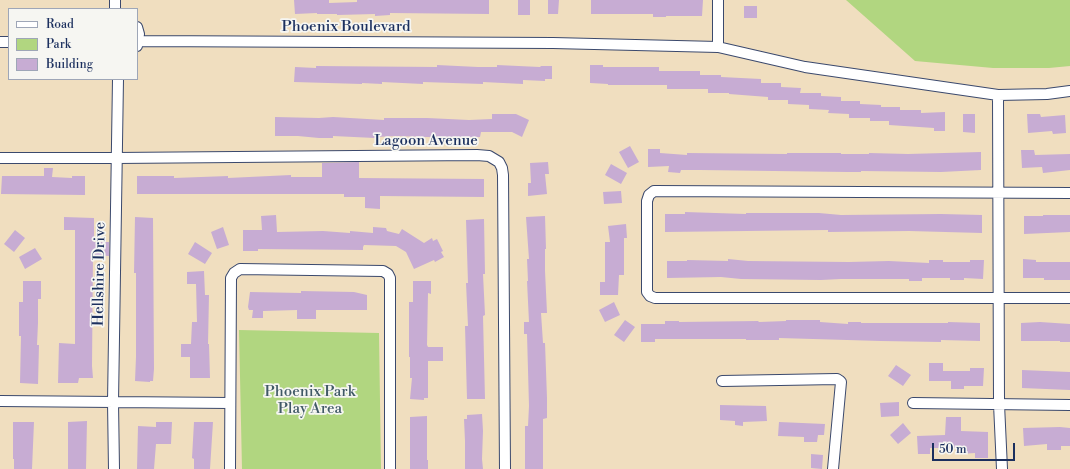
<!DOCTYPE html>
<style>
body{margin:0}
#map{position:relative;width:1070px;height:469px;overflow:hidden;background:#f0debf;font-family:"Libre Bodoni",serif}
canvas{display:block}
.legend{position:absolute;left:8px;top:8px;width:130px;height:72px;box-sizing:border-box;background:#f6f6f2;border:1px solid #9ea6b7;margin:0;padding:5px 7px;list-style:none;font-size:12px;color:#1b2f5e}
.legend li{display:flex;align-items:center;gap:8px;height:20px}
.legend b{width:20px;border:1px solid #9ea6b7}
.scale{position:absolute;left:932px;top:443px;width:83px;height:18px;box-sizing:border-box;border:2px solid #1b2f5e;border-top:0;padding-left:5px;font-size:12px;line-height:14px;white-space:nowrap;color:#1b2f5e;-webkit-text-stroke:3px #f6f6f2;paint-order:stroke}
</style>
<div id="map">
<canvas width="1070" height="469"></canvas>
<ul class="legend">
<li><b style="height:5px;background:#fff"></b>Road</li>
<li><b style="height:11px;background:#b1d680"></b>Park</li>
<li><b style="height:11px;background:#c7acd3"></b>Building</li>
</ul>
<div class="scale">50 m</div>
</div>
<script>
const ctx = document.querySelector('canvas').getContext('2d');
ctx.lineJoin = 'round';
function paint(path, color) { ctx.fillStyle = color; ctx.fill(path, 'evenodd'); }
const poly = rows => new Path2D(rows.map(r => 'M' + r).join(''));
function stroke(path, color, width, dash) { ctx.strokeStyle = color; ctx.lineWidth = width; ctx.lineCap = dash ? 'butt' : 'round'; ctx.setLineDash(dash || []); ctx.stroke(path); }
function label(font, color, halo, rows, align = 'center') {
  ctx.font = font + ' "Libre Bodoni",serif'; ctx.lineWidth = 3.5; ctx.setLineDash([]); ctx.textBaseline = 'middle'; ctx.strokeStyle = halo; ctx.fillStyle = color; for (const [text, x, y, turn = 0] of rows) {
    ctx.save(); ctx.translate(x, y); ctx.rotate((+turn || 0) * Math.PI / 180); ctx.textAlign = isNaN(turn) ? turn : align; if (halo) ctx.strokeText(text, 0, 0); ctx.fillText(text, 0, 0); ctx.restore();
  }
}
const green = poly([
 [846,0,1070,0,1070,66,1049,68,993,68,915,61],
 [239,330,379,333,381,469,242,469]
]);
const building = poly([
 [294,0,329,0,329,3,357,2,357,0,489,0,489,14,390,13,390,15,375,16,375,14,337,15,337,14,317,14,317,13,295,14],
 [518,0,530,0,530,15,518,15],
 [548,0,559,0,558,14,548,14],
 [591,0,703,0,702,16,666,16,666,17,653,17,653,14,591,14],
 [744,6,757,6,757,18,744,18],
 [437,65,478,67,497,67,497,65,540,67,541,66,552,66,552,79,545,79,545,81,523,80,523,84,483,82,483,84,423,82,423,84,382,82,382,84,362,83,362,84,294,82,295,67,316,68,316,66,437,67],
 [590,65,603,65,603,67,659,67,659,71,700,71,700,75,721,75,721,77,761,79,761,83,781,83,781,87,801,88,800,93,821,93,821,96,841,97,841,101,860,101,860,104,881,105,881,107,900,107,900,110,921,110,921,113,945,112,945,131,934,131,934,128,889,125,889,121,870,121,870,118,849,118,849,114,828,113,829,110,809,109,809,105,788,104,788,100,768,100,768,97,729,94,729,93,708,93,708,89,667,89,667,85,608,85,608,84,590,83],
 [492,114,516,114,529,120,522,137,512,132,481,132,480,137,459,138,396,136,376,137,375,138,333,136,333,138,319,138,298,136,275,136,275,117,319,118,333,117,384,120,384,118,427,118,469,120,492,119],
 [963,114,975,114,975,133,963,132],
 [1027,114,1040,114,1041,117,1065,115,1066,133,1053,134,1052,131,1028,133],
 [630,146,639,162,628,168,619,152],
 [648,149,660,149,660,153,687,155,687,153,787,154,787,153,841,153,841,154,869,154,869,153,908,154,981,152,981,170,941,172,861,171,861,172,848,172,700,170,681,170,680,173,668,172,669,166,648,167],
 [1021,150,1034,150,1035,155,1070,154,1070,170,1043,173,1042,167,1022,168],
 [359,162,359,178,484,179,484,197,380,196,380,209,365,208,365,197,344,197,344,194,137,194,137,176,174,176,174,178,228,176,228,178,291,175,291,177,322,177,322,163],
 [548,162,549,174,545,174,547,194,528,196,528,183,531,183,530,163],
 [611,164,627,173,621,184,605,175],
 [44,168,53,168,52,177,72,178,72,176,85,176,85,195,1,194,2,176,44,176],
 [621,191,622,203,604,204,603,192],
 [685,212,746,214,746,213,819,213,841,215,941,214,982,215,982,233,909,231,828,232,828,230,665,232,665,214,685,214],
 [276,215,277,232,323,231,350,233,350,231,373,233,373,227,386,228,387,231,399,234,402,229,424,243,432,238,433,241,437,239,443,251,441,252,444,257,435,262,434,260,414,269,406,252,396,246,364,245,363,247,363,250,258,249,258,251,243,251,243,230,262,230,261,216],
 [1043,215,1070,215,1070,232,1024,234,1024,216,1043,216],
 [545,216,546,249,545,249,545,271,547,313,541,313,543,343,545,343,547,398,547,418,543,419,543,469,525,469,525,426,528,426,529,406,527,334,524,334,524,322,529,322,527,281,528,281,527,259,529,259,526,217],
 [64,217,94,218,94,242,109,242,109,256,93,255,92,366,93,378,79,378,78,383,58,383,59,343,75,344,75,230,64,230],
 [135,217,153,218,154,369,153,381,150,381,150,382,135,381,136,357,136,273,134,273],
 [484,219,485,274,483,274,485,315,483,316,485,399,467,399,465,326,468,326,466,283,468,283,466,220],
 [626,224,627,238,624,238,624,275,619,275,618,295,600,295,600,282,605,282,605,242,610,242,608,226],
 [223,227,229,245,217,249,211,232],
 [15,230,25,238,14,252,4,244],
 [195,242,212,253,205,264,188,254],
 [35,248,42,259,25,269,19,257],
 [728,259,748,261,849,262,889,261,929,263,929,260,943,260,943,262,970,262,970,260,984,260,983,279,964,278,964,280,950,280,950,278,922,278,922,281,909,281,909,279,841,279,821,280,741,279,721,277,667,278,667,261,687,261,687,260,728,261],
 [1023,259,1036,260,1036,262,1070,262,1070,280,1044,280,1044,278,1023,278],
 [204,271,205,295,209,295,208,344,209,344,210,378,190,378,190,357,181,357,181,344,191,344,192,322,197,322,196,284,187,284,187,272],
 [23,281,41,281,41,299,38,299,38,323,37,345,39,345,38,384,20,383,21,336,19,336,19,302,23,302],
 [413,281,431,281,431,294,428,293,427,345,428,347,443,347,443,361,428,361,428,398,424,398,424,400,410,399,412,378,410,378,410,357,409,357,409,302,413,302],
 [301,291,354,292,367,295,367,310,316,310,316,319,297,319,297,310,263,311,263,318,252,318,253,310,249,310,248,307,250,292,301,293],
 [614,302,620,315,605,322,599,310],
 [625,320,635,327,624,342,614,335],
 [786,320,820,320,820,322,848,324,848,322,861,322,861,323,948,323,948,322,980,323,980,341,941,340,941,342,881,341,779,338,779,340,746,340,746,339,655,339,655,342,641,342,641,324,665,324,665,321,679,321,679,322,758,321,759,322,786,321],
 [1040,322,1070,324,1070,342,1060,342,1060,341,1021,341,1021,323],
 [929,363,943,363,943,371,970,371,970,368,984,368,983,386,964,386,964,389,951,389,951,381,929,381],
 [896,365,911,375,903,386,888,376],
 [1022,370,1070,372,1070,390,1022,388],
 [899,402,899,416,881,417,880,403],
 [720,405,766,406,767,421,743,422,743,426,735,425,735,421,720,420],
 [482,414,483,431,482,459,483,469,465,469,465,441,464,419,467,419,467,415],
 [427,416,427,460,428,460,428,469,410,469,410,417],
 [946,417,961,417,961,431,988,432,988,458,975,458,975,453,959,454,959,448,930,448,930,454,918,454,917,436,945,435],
 [87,421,86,469,68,469,68,422],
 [13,422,34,422,32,469,14,469,14,459,13,459],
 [156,422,172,422,171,444,156,444,154,469,137,469,138,426,156,427],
 [194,422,213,422,210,469,194,469,194,459,192,458],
 [779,422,825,424,824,435,818,435,817,442,804,442,804,437,778,436],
 [903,423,911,433,898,444,890,435],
 [1060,427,1070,428,1070,446,1061,446,1061,450,1047,450,1047,444,1024,446,1023,428],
 [811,454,823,455,822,469,811,468]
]);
const minor = poly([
 [115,0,115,9],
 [137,27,139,34,137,46],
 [139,41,553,43,718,47,805,67,998,95,1047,94,1070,91],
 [0,42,9,42],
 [718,47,718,0],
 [998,95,999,404,1002,469],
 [0,158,116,158,477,155,489,156,499,162,502,168,503,175,505,469],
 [1070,193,654,191,649,195,647,201,647,292,650,296,655,298,1070,298],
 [722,381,837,379,840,381,841,382,833,469],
 [0,401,230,403],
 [913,403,1070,405],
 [114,469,113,402,118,79],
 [230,469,231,278,234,273,240,269,383,271,388,274,390,278,390,469]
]);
const streetNames = [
 ["Phoenix Boulevard",346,27],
 ["Lagoon Avenue",426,141],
 ["Hellshire Drive",100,274,-89]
];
const parkNames = [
 ["Phoenix Park",310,392],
 ["Play Area",310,409]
];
paint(green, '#b1d680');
paint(building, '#c7acd3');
stroke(minor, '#3b496d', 12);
stroke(minor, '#fff', 10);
label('15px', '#1b2f5e', '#f6f6f2', streetNames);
label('15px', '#405966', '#f6f6f2', parkNames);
</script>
